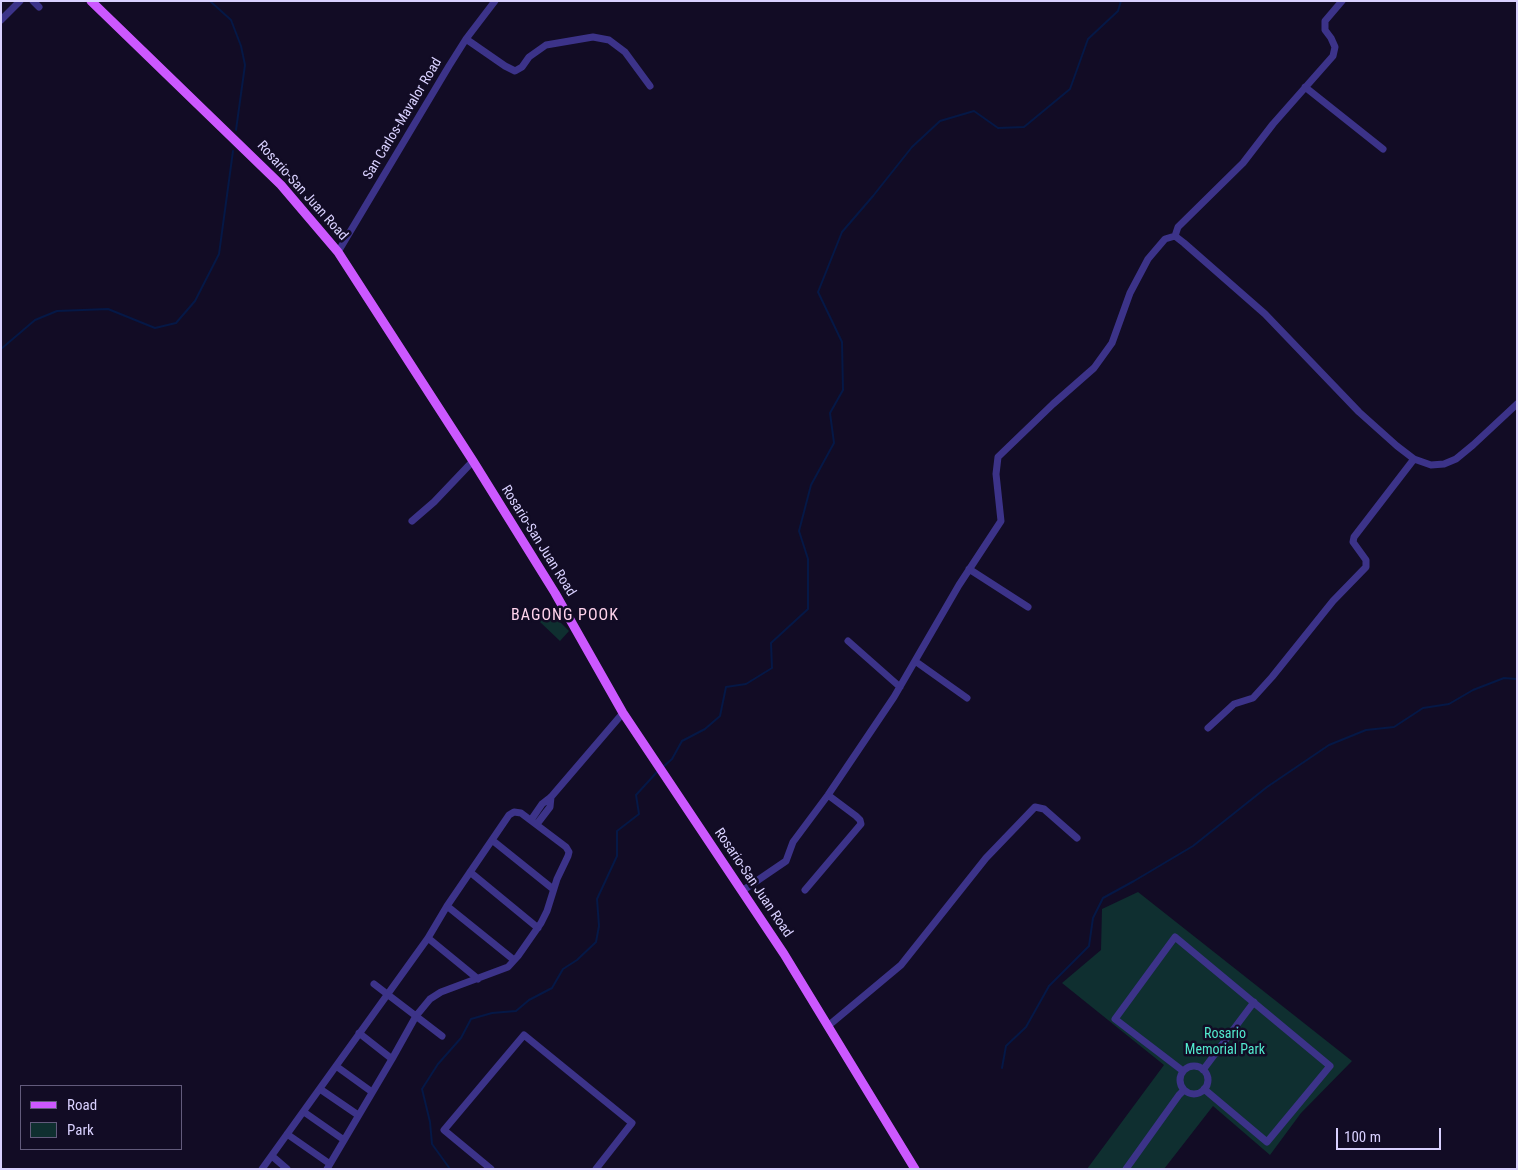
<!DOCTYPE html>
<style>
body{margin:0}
#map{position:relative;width:1518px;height:1170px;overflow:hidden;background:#120c25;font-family:"Roboto Condensed",sans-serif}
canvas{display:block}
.frame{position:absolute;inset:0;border:2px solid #d9d1ff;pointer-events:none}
.legend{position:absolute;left:20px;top:1085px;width:162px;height:65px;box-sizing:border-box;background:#120c25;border:1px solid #625b7c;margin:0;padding:6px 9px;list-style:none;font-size:15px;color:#d9d1ff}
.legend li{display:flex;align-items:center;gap:10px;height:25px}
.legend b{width:25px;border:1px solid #625b7c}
.scale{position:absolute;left:1336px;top:1128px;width:105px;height:22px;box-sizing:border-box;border:2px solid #d9d1ff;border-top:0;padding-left:6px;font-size:15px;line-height:18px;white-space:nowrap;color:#d9d1ff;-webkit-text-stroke:4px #120c25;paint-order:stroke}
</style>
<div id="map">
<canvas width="1518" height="1170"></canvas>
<div class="frame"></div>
<ul class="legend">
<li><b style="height:6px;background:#cc58ff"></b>Road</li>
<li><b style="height:14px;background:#0f2f30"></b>Park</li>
</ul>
<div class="scale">100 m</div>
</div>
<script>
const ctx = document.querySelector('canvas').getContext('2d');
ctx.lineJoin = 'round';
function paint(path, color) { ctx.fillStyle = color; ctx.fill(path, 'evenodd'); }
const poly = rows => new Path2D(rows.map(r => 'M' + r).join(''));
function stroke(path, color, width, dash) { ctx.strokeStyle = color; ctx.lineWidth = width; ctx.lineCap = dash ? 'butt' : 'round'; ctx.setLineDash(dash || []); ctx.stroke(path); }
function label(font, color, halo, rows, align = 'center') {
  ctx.font = font + ' "Roboto Condensed",sans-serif'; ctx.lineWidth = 5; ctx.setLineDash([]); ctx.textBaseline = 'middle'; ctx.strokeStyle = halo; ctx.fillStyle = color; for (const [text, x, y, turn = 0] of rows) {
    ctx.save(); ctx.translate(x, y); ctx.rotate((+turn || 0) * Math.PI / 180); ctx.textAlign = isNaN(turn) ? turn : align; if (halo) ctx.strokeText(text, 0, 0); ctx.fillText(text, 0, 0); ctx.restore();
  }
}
const green = poly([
 [550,612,569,631,560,641,540,622],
 [1138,892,1352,1061,1301,1113,1270,1155,1213,1106,1164,1169,1087,1169,1164,1065,1062,983,1101,950,1102,909]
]);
const stream = poly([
 [210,1,231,20,241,46,245,65,236,130],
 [1,349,35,320,57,311,108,309,155,328,176,323,195,301,219,254,233,151],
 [663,767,672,759,682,741,705,729,720,716,726,687,746,684,772,668,771,643,808,609,808,559,799,531,811,485,834,443,830,413,843,390,842,342,818,292,842,232,873,196,912,147,940,121,974,111,998,128,1024,127,1070,89,1088,39,1118,11,1121,1],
 [1002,1068,1006,1046,1026,1027,1049,986,1089,946,1093,918,1103,898,1134,881,1193,846,1267,787,1329,745,1366,730,1394,727,1423,708,1449,704,1473,690,1504,678,1517,679],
 [450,1169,432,1144,430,1122,422,1089,438,1064,461,1038,471,1019,492,1013,516,1011,529,1000,552,988,563,969,577,960,596,942,599,926,597,899,617,856,617,831,639,814,636,795,657,772]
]);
const minor = poly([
 [33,1,39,7],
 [1,20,20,1],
 [466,39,505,66,515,71,522,67,529,57,546,45,593,37,609,40,625,52,650,86],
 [1305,87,1383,149],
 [1175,236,1178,227,1243,163,1273,124,1333,56,1335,47,1331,38,1325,30,1325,21,1342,1],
 [338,252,449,66,466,39,495,1],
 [412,521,434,502,473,461],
 [969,569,1028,607],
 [848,641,900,687],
 [915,661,967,698],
 [1208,728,1234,704,1253,698,1272,677,1333,601,1366,567,1366,560,1353,542,1354,537,1414,459],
 [531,820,542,804,551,797,623,713],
 [537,824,550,807,551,797],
 [492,840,553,889],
 [470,872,538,928],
 [805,890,861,824,860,820,856,816,828,795],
 [742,891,786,861,793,842,828,795,894,697,959,585,1001,521,996,474,998,457,1053,404,1094,368,1112,343,1130,293,1148,259,1165,239,1175,236,1184,243,1265,314,1359,412,1397,446,1414,459,1431,465,1444,464,1456,459,1473,445,1517,404],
 [447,906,514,960],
 [428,938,478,979],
 [374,984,442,1036],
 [828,1026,901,965,986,858,1035,807,1044,809,1077,838],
 [359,1033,392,1059],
 [336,1066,372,1092],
 '1180 1080a14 14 0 1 1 28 0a14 14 0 1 1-28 0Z',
 [1203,1070,1254,1002],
 [1183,1071,1115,1019,1175,937,1330,1066,1267,1142,1204,1089],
 [320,1089,358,1115],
 [304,1112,344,1140],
 [287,1134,330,1164],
 [272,1156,287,1169],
 [262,1169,428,938,447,906,509,815,514,812,521,813,566,847,569,852,568,856,557,879,547,911,541,923,518,956,508,967,441,992,430,999,416,1016,392,1059,327,1169],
 [491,1169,444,1130,524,1035,632,1123,596,1169],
 [1126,1169,1179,1095,1184,1090]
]);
const major = poly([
 [91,1,281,185,338,252,473,461,555,593,623,713,784,954,915,1169]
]);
const streetNames = [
 ["San Carlos-Mavalor Road",403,119,-59],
 ["Rosario-San Juan Road",302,191,48],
 ["Rosario-San Juan Road",538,541,58],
 ["Rosario-San Juan Road",753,883,56]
];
const parkNames = [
 ["Rosario",1225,1034],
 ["Memorial Park",1225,1050]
];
const quarterNames = [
 ["BAGONG POOK",565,616]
];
paint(green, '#0f2f30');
stroke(stream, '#051846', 2);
stroke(minor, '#3c3389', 7);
stroke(major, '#cc58ff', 9);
label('14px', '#d9d1ff', '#120c25', streetNames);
label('14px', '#52eace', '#120c25', parkNames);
ctx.letterSpacing = '1px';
label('16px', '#ffd3ec', '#120c25', quarterNames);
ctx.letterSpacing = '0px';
</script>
